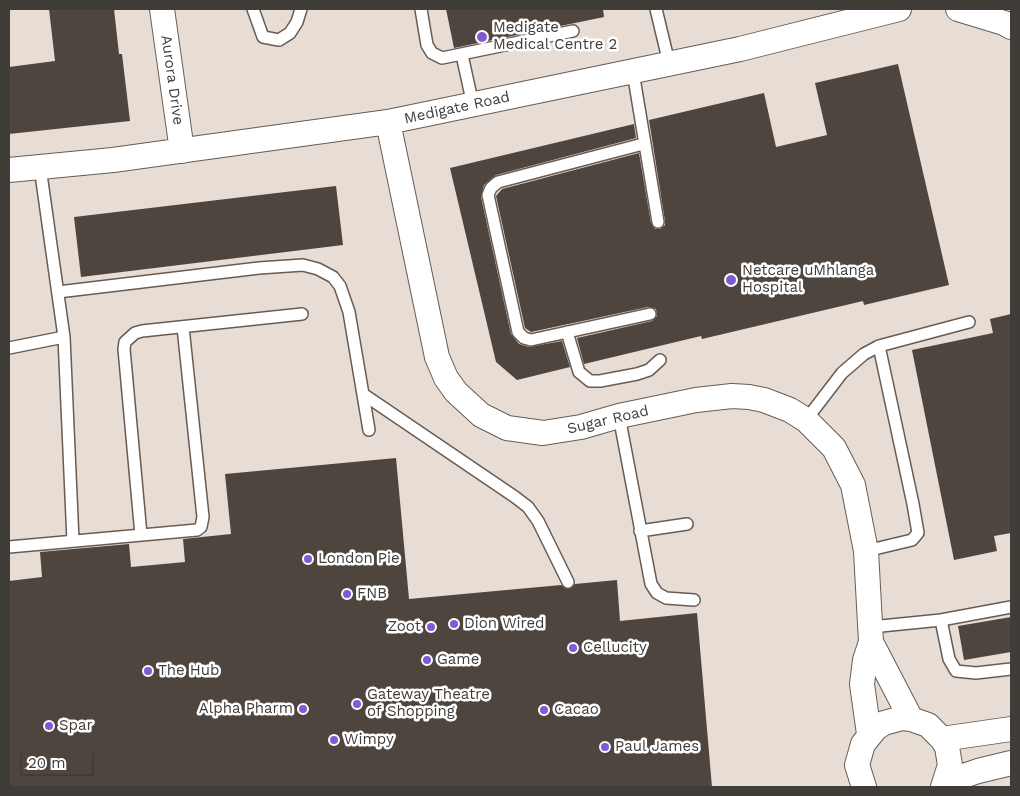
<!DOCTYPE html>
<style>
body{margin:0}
#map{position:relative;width:1020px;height:796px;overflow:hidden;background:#e8ddd4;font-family:"Work Sans",sans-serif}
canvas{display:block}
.frame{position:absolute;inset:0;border:10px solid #403c38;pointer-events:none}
.scale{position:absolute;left:20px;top:754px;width:74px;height:22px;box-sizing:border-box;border:2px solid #403c38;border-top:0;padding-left:6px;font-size:15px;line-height:18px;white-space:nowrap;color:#403c38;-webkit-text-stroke:4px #fff;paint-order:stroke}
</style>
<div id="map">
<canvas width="1020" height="796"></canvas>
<div class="frame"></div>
<div class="scale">20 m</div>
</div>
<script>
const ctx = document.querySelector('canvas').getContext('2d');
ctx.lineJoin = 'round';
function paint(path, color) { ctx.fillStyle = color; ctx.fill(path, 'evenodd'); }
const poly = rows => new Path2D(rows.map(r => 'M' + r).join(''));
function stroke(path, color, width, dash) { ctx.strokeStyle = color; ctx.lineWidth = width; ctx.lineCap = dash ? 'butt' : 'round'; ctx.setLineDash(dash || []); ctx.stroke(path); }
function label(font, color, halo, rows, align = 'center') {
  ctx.font = font + ' "Work Sans",sans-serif'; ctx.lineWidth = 5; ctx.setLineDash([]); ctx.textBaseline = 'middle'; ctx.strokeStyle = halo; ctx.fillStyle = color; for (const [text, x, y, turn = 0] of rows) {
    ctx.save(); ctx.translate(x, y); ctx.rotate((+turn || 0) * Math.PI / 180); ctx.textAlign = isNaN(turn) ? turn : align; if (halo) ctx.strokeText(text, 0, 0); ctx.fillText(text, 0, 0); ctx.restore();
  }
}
const building = poly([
 [49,9,114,9,119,54,122,54,130,121,9,134,9,67,55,61],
 [446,9,603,9,604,17,454,48],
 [898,64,949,285,864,305,863,301,702,339,701,336,584,364,577,338,652,321,657,316,656,309,648,307,531,332,525,328,496,196,502,189,639,153,651,223,655,229,660,229,665,225,665,221,649,120,764,93,776,147,827,135,815,83],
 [634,124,636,138,496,175,484,185,481,197,511,334,519,344,529,347,562,341,570,367,517,380,496,362,450,168],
 [336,186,343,245,81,277,74,217],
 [1011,314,1011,533,994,536,997,551,954,560,912,350,993,333,990,319],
 [396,458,409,599,561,585,568,589,575,584,617,580,620,621,697,613,712,787,9,787,9,581,42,577,40,552,129,544,131,567,185,562,183,539,231,534,225,474],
 [1011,617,1011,652,964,660,958,626]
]);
const service = poly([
 [253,9,263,37,279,40,290,33,297,22,301,9],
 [421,9,427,45,432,53,442,58,573,31],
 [656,9,669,63],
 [462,55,473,105],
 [633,72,658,222],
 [643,144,498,182,491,188,488,195,518,332,524,338,531,340,650,314],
 [40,167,64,337,73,541],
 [58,292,259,268,303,265,318,269,333,277,340,286,349,312,369,430],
 [567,332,579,372,590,381,600,381,637,374,649,370,660,360],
 [9,348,64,337],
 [363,394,515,497,528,507,538,521,568,582],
 [619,416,651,584,657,593,666,598,694,600],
 [806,420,842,373,864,354,879,346,969,322],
 [640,531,687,524],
 [141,535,124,349,125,342,135,333,142,331,302,314],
 [9,547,197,530,201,527,203,517,183,327],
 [866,551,912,540,918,533,913,504,879,346],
 [941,620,949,659,956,671,976,673,1011,669],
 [871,627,941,620,1011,607]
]);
const minor = poly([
 [162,9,182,151],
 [958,9,1004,23,1011,27],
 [388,122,437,357,446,378,456,392,481,415,507,428,543,433,581,427,619,416,696,400,732,396,749,397,764,400,790,410,806,420,834,448,853,485,866,551,871,642,865,660,862,684,869,734],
 [9,170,113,160,388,122,740,49,899,9],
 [871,642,911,719],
 [942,739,1011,729],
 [946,782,978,771,1011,763],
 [864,787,857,765,863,744,876,728,884,723,902,718,911,719,928,725,942,739,947,747,950,765,943,787]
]);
const markers = [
 [482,37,6,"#8159d3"],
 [731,280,6,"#8159d3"],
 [308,559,5,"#8159d3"],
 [347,594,5,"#8159d3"],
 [454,624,5,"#8159d3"],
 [431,627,5,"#8159d3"],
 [573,648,5,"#8159d3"],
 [427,660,5,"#8159d3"],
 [148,671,5,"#8159d3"],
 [357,704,5,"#8159d3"],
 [303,709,5,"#8159d3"],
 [544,710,5,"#8159d3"],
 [49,726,5,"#8159d3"],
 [334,740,5,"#8159d3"],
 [605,747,5,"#8159d3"]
];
const poiNames = [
 ["Medigate",493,28],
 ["Medical Centre 2",493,45],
 ["Netcare uMhlanga",742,271],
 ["Hospital",742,288],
 ["London Pie",318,559],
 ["FNB",357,594],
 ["Dion Wired",464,624],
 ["Zoot",421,627,"right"],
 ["Cellucity",583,648],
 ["Game",437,660],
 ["The Hub",158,671],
 ["Gateway Theatre",367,695],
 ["of Shopping",367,712],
 ["Alpha Pharm",293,709,"right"],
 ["Cacao",554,710],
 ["Spar",59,726],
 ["Wimpy",344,740],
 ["Paul James",615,747]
];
const streetNames = [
 ["Aurora Drive",172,80,82],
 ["Medigate Road",457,108,-12],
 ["Sugar Road",608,420,-13]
];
paint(building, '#4e453e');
stroke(service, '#665c55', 14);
stroke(minor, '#665c55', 26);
stroke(service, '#fff', 11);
stroke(minor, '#fff', 24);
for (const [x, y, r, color] of markers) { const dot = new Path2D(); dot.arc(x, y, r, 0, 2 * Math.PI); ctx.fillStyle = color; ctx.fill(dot); stroke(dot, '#fff', 2); }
label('15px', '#403c38', '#fff', poiNames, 'left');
label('15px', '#403c38', '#fff', streetNames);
</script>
